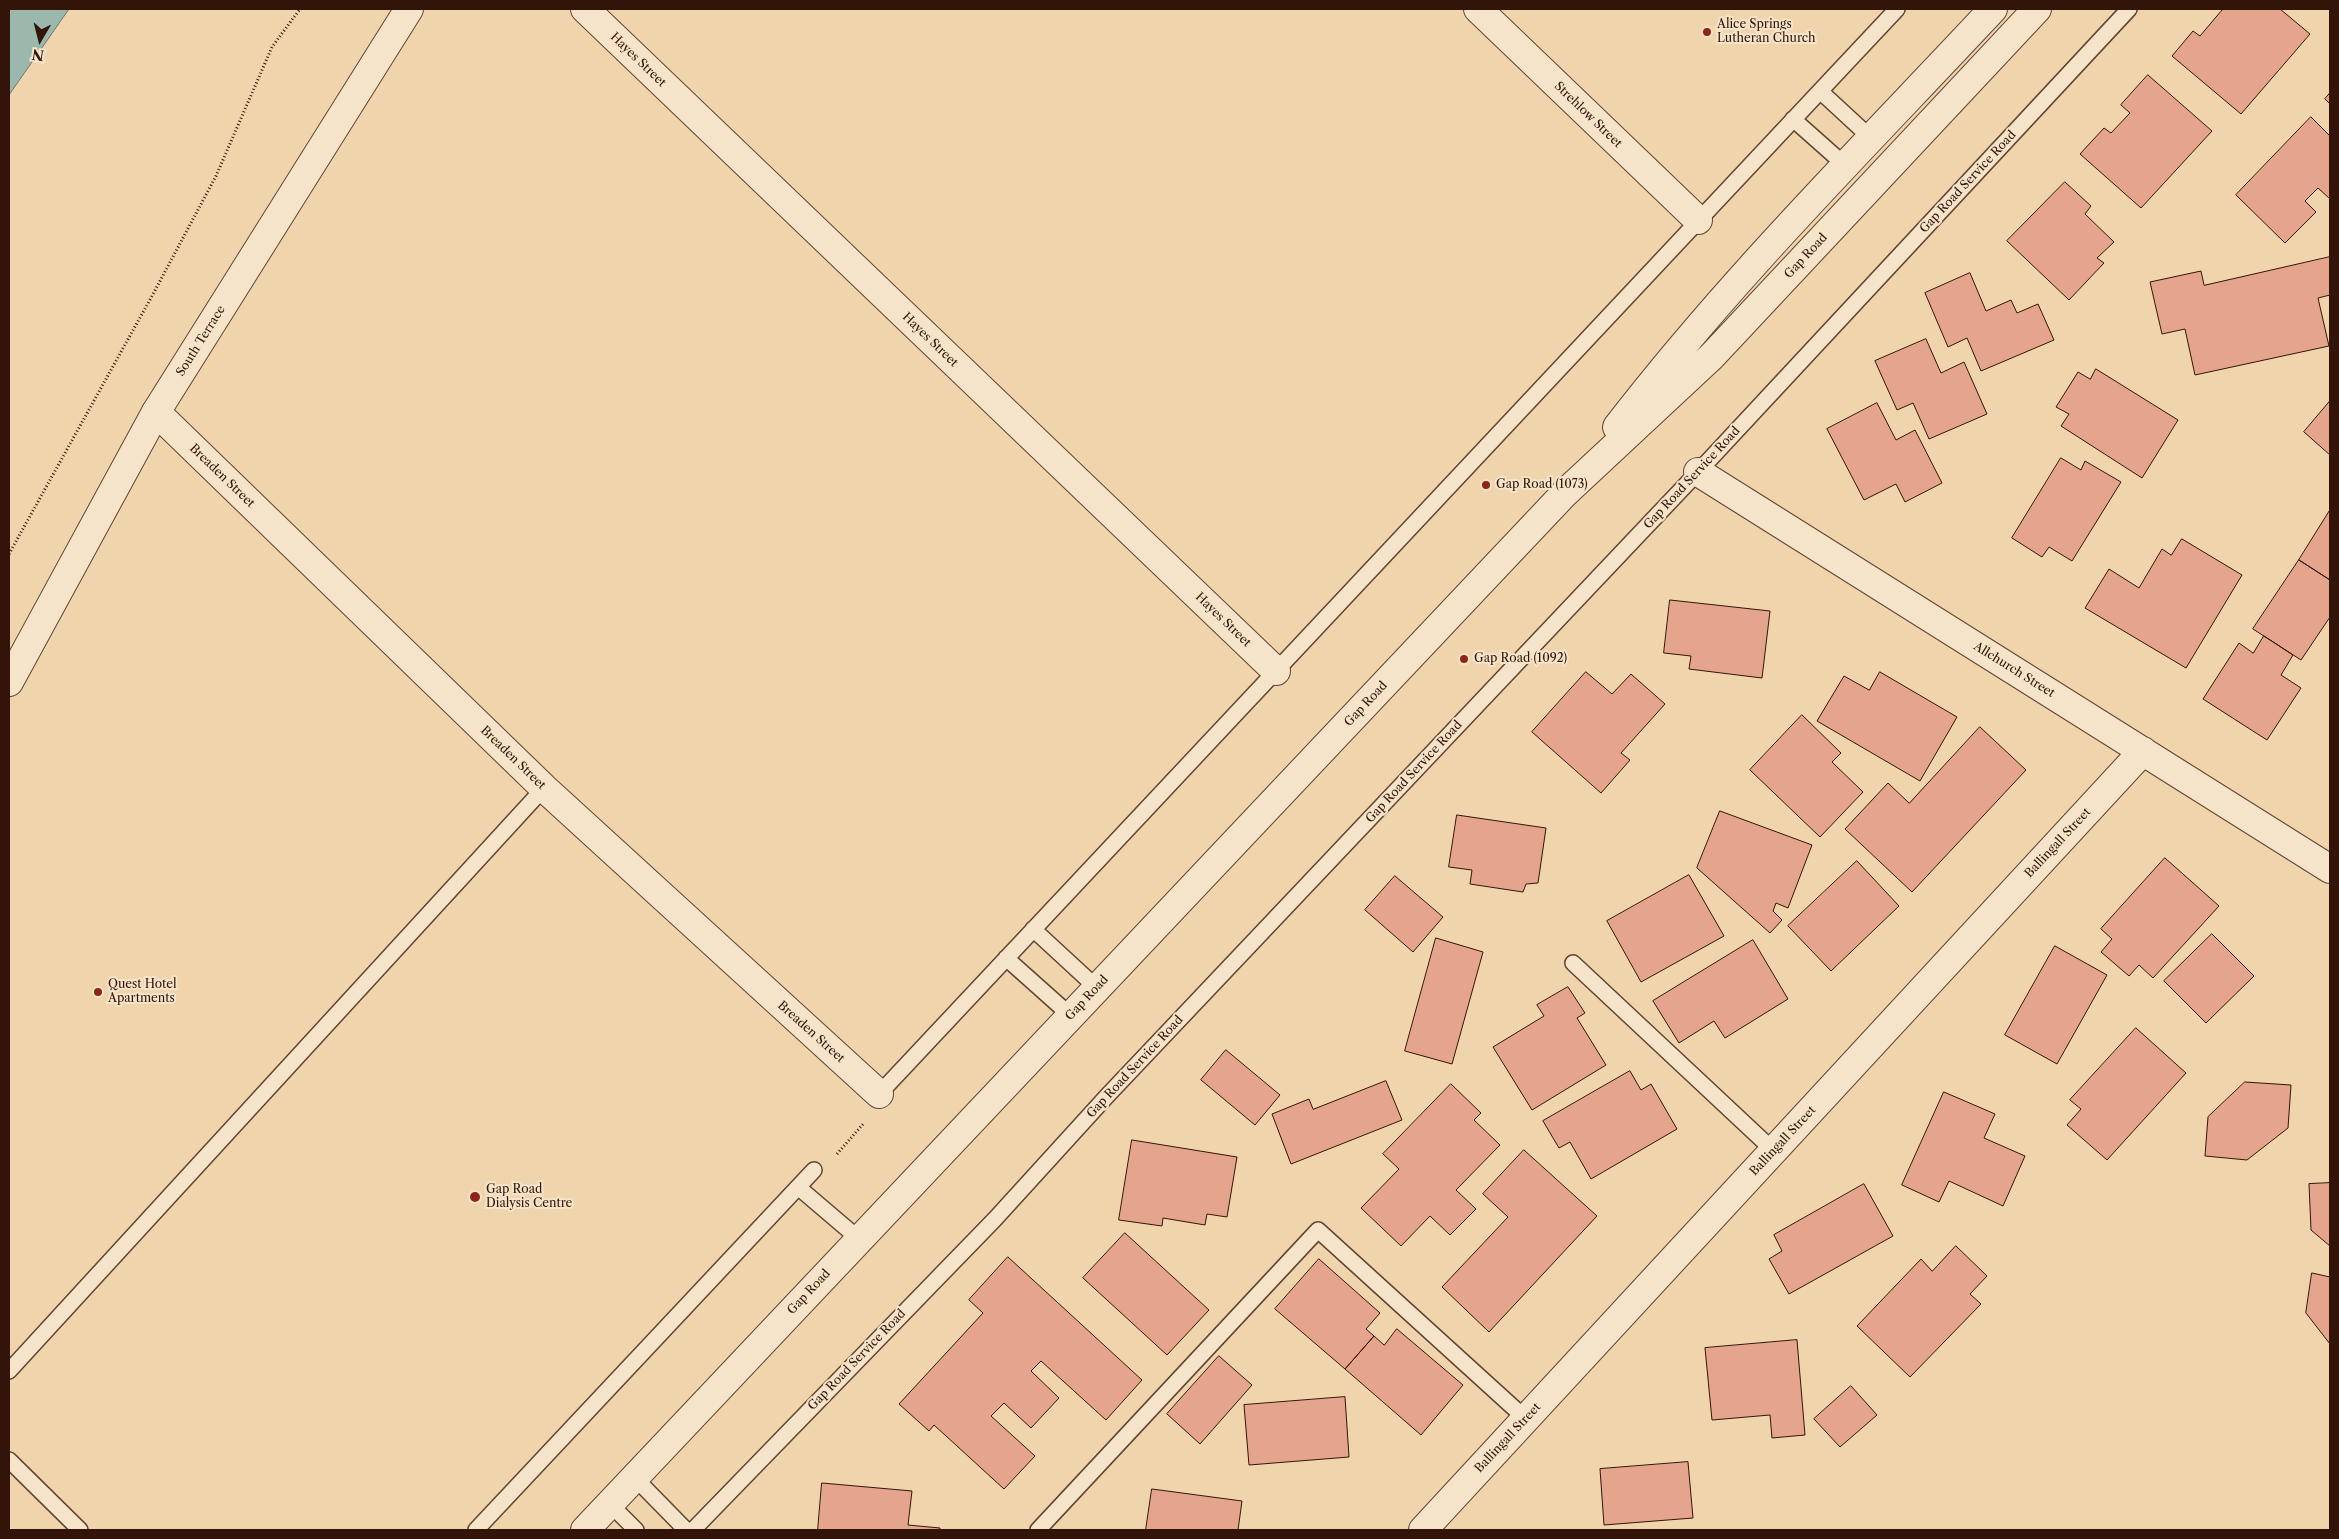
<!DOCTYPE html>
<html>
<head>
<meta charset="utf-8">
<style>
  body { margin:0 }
  #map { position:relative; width:2339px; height:1539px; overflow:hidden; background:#f0d5ac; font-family:"Libre Caslon Text",serif }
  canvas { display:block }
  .frame { position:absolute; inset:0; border:10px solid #331409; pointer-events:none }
  .north { position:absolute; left:15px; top:15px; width:50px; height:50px; -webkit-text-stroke:4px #f5e4c9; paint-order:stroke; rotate:188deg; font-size:14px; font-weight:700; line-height:20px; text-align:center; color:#331409 }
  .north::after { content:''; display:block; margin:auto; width:18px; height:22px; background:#331409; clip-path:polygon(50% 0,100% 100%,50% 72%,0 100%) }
</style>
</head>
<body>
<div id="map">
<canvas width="2339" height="1539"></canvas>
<div class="frame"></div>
<div class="north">N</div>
</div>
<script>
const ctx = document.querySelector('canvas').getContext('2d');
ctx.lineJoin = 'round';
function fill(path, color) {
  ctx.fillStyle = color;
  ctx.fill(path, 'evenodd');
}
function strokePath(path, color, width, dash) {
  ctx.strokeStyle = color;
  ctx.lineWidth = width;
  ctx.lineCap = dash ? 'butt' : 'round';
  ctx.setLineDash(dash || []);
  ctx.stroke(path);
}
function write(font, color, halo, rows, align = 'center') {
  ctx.font = font + ' "Libre Caslon Text",serif';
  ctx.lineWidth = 4;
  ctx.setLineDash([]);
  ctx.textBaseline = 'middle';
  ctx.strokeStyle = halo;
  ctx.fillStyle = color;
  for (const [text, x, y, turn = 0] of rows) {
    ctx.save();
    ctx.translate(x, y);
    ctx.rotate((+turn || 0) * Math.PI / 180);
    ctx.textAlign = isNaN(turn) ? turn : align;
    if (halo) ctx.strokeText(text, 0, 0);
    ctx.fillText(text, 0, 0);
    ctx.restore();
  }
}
const water = new Path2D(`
  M9,9H69L9,95Z`);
const building = new Path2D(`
  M2221,9H2280L2310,34L2241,114L2172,56L2193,31L2200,36L2222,10Z
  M2148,75L2212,131L2141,208L2080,154L2104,128L2111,133L2130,113L2121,105Z
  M2330,93V104L2325,99Z
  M2311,117L2330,136V199L2318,188L2305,201L2316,212L2285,243L2236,195Z
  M2065,182L2091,206L2085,214L2114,242L2097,258L2104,263L2069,300L2007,241Z
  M2330,257V295L2318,298L2329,346L2195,375L2185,329L2162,334L2150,282L2201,271L2204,285Z
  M1970,273L1986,311L2011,300L2017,313L2038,304L2054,340L1981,371L1967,338L1948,347L1925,293Z
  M1926,339L1941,373L1964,362L1987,414L1929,439L1913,403L1897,410L1875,361Z
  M2096,369L2178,420L2142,478L2061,426L2069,414L2056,407L2078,372L2090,379Z
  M2330,401V455L2304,432Z
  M1877,403L1896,440L1915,430L1942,483L1905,502L1896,484L1864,500L1827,429Z
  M2061,458L2081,470L2085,461L2121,482L2072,561L2049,547L2042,557L2012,538Z
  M2330,510V580L2299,560Z
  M2182,539L2242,575L2186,668L2085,608L2109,569L2139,588L2162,549L2171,555Z
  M2299,560L2330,580V617L2301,660L2253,629Z
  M1670,600L1770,611L1762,678L1689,669L1691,656L1664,653Z
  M2264,636L2293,655L2281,675L2301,688L2267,740L2203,699L2239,643L2253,653Z
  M1586,672L1612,694L1631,674L1665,704L1621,753L1630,760L1601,793L1532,732Z
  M1880,672L1957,717L1920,781L1817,721L1844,676L1869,690Z
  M1802,715L1841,753L1832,762L1863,792L1820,837L1750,770Z
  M1980,727L2026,770L1912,892L1845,829L1888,783L1909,803Z
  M1720,811L1812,845L1788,908L1776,903L1773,911L1782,920L1770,933L1697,868Z
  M1457,815L1546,828L1538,883L1526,884L1523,892L1470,884L1472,870L1449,867Z
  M2165,858L2219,906L2153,978L2139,965L2129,976L2101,952L2112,939L2101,929Z
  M1857,861L1899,906L1831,971L1788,926Z
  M1689,875L1724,936L1641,982L1607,921Z
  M1395,876L1443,917L1413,952L1365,910Z
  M2212,934L2254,976L2206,1023L2164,981Z
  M1436,938L1483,952L1452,1064L1405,1051Z
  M1753,940L1788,999L1725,1038L1714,1021L1679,1043L1653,1001Z
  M2055,946L2107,975L2057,1064L2005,1035Z
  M1568,987L1585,1013L1577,1018L1606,1065L1532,1110L1493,1047L1544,1016L1537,1005Z
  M2136,1028L2186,1073L2107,1160L2067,1125L2081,1109L2070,1100Z
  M1226,1050L1280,1095L1255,1125L1201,1080Z
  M1630,1071L1641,1090L1651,1084L1677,1129L1591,1179L1570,1142L1559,1148L1543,1121Z
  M1386,1081L1402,1120L1291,1164L1272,1114L1309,1099L1313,1109Z
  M2245,1082L2291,1085L2288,1128L2247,1160L2205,1156L2208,1117Z
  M1451,1084L1481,1113L1474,1120L1500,1145L1456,1190L1476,1209L1450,1235L1430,1216L1401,1246L1361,1208L1399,1169L1383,1154Z
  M1944,1092L1995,1114L1984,1138L2025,1156L2003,1206L1949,1181L1939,1202L1902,1185Z
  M1132,1140L1237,1157L1227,1217L1207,1214L1205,1225L1163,1218L1162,1226L1119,1220Z
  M1524,1150L1597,1216L1489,1332L1442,1287L1508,1217L1483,1194Z
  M2330,1183V1246L2311,1230L2309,1184Z
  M1864,1184L1893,1236L1789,1294L1769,1259L1782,1251L1774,1235Z
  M1125,1233L1209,1310L1167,1355L1083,1278Z
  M1956,1246L1987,1276L1970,1294L1981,1304L1910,1377L1857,1326L1921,1259L1932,1271Z
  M1008,1257L1142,1380L1106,1420L1041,1361L1031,1371L1059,1398L1031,1428L1004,1403L991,1416L1035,1456L1004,1489L934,1425L929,1431L899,1404L983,1313L969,1300Z
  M1319,1259L1380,1313L1366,1329L1374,1336L1345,1369L1275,1309Z
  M2312,1273L2330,1277V1344L2306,1313Z
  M1397,1329L1463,1385L1421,1435L1345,1369L1374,1336L1384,1345Z
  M1797,1340L1805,1435L1772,1438L1770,1415L1712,1420L1705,1348Z
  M1219,1356L1252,1385L1200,1444L1167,1414Z
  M1851,1386L1877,1415L1840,1447L1814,1419Z
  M1345,1397L1349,1457L1249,1465L1244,1405Z
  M1688,1462L1693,1518L1604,1525L1600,1469Z
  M822,1483L912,1491L908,1525L940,1528V1530H818Z
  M1152,1489L1242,1501L1238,1530H1146Z`);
const path = new Path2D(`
  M9,554L152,296L216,176L272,47L300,9
  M837,1154L864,1123`);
const service = new Path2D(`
  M1820,91L1872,139
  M1793,119L1846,166
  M1033,929L1097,988
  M1006,958L1071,1016
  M1573,963L1774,1151
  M879,1094L1897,9
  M798,1187L859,1239
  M9,1371L544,788
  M9,1460L80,1530
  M634,1477L686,1530
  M609,1503L636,1530
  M476,1530L814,1170
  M693,1530L995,1219L1107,1096L1698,472L2129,9
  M1038,1530L1318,1230L1526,1419`);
const minor = new Path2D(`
  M585,9L1276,671
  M1478,9L1698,220
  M156,412L544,788L879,1094
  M1617,427C1732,278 1865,146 1993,9
  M1698,472L2330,869
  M585,1530L1565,493L1712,356L2037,9
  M1423,1530L2143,751`);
const tertiary = new Path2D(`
  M9,682L156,412L409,9`);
const markers = [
  [1707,32,5,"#8f2418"],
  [1486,485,5,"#8f2418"],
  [1464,659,5,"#8f2418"],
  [98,992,5,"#8f2418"],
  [475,1197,6,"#8f2418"]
];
const poiNames = [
  ["Alice Springs",1717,25],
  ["Lutheran Church",1717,39],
  ["Gap Road (1073)",1496,485],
  ["Gap Road (1092)",1474,659],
  ["Quest Hotel",108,985],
  ["Apartments",108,999],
  ["Gap Road",486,1190],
  ["Dialysis Centre",486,1204]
];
const streetNames = [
  ["Hayes Street",638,60,44],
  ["Strehlow Street",1588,115,44],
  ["Gap Road Service Road",1968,182,-47],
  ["Gap Road",1806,256,-47],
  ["Hayes Street",930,340,44],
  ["South Terrace",201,341,-58],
  ["Breaden Street",222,476,44],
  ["Gap Road Service Road",1692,478,-47],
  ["Hayes Street",1223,620,44],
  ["Allchurch Street",2014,670,32],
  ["Gap Road",1366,704,-47],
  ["Breaden Street",513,758,44],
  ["Gap Road Service Road",1414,772,-47],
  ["Ballingall Street",2058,843,-47],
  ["Gap Road",1087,998,-47],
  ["Breaden Street",811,1032,42],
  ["Gap Road Service Road",1135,1067,-47],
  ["Ballingall Street",1783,1141,-47],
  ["Gap Road",809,1292,-47],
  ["Gap Road Service Road",857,1360,-46],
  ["Ballingall Street",1508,1438,-47]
];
fill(water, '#9ab8ab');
strokePath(water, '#71766a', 1);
fill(building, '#e4a58c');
strokePath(building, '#331409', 1);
strokePath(service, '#624432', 18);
strokePath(minor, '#624432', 30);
strokePath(tertiary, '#624432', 30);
strokePath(path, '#331409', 3, [1, 2.5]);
strokePath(service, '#f5e4c9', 15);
strokePath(minor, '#f5e4c9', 28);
strokePath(tertiary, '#f5e4c9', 28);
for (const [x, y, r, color] of markers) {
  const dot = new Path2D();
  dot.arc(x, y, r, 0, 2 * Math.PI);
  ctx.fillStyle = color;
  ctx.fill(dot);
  strokePath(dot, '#f5e4c9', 2);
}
write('12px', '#331409', '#f5e4c9', poiNames, 'left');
write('12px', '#331409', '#f5e4c9', streetNames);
</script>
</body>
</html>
